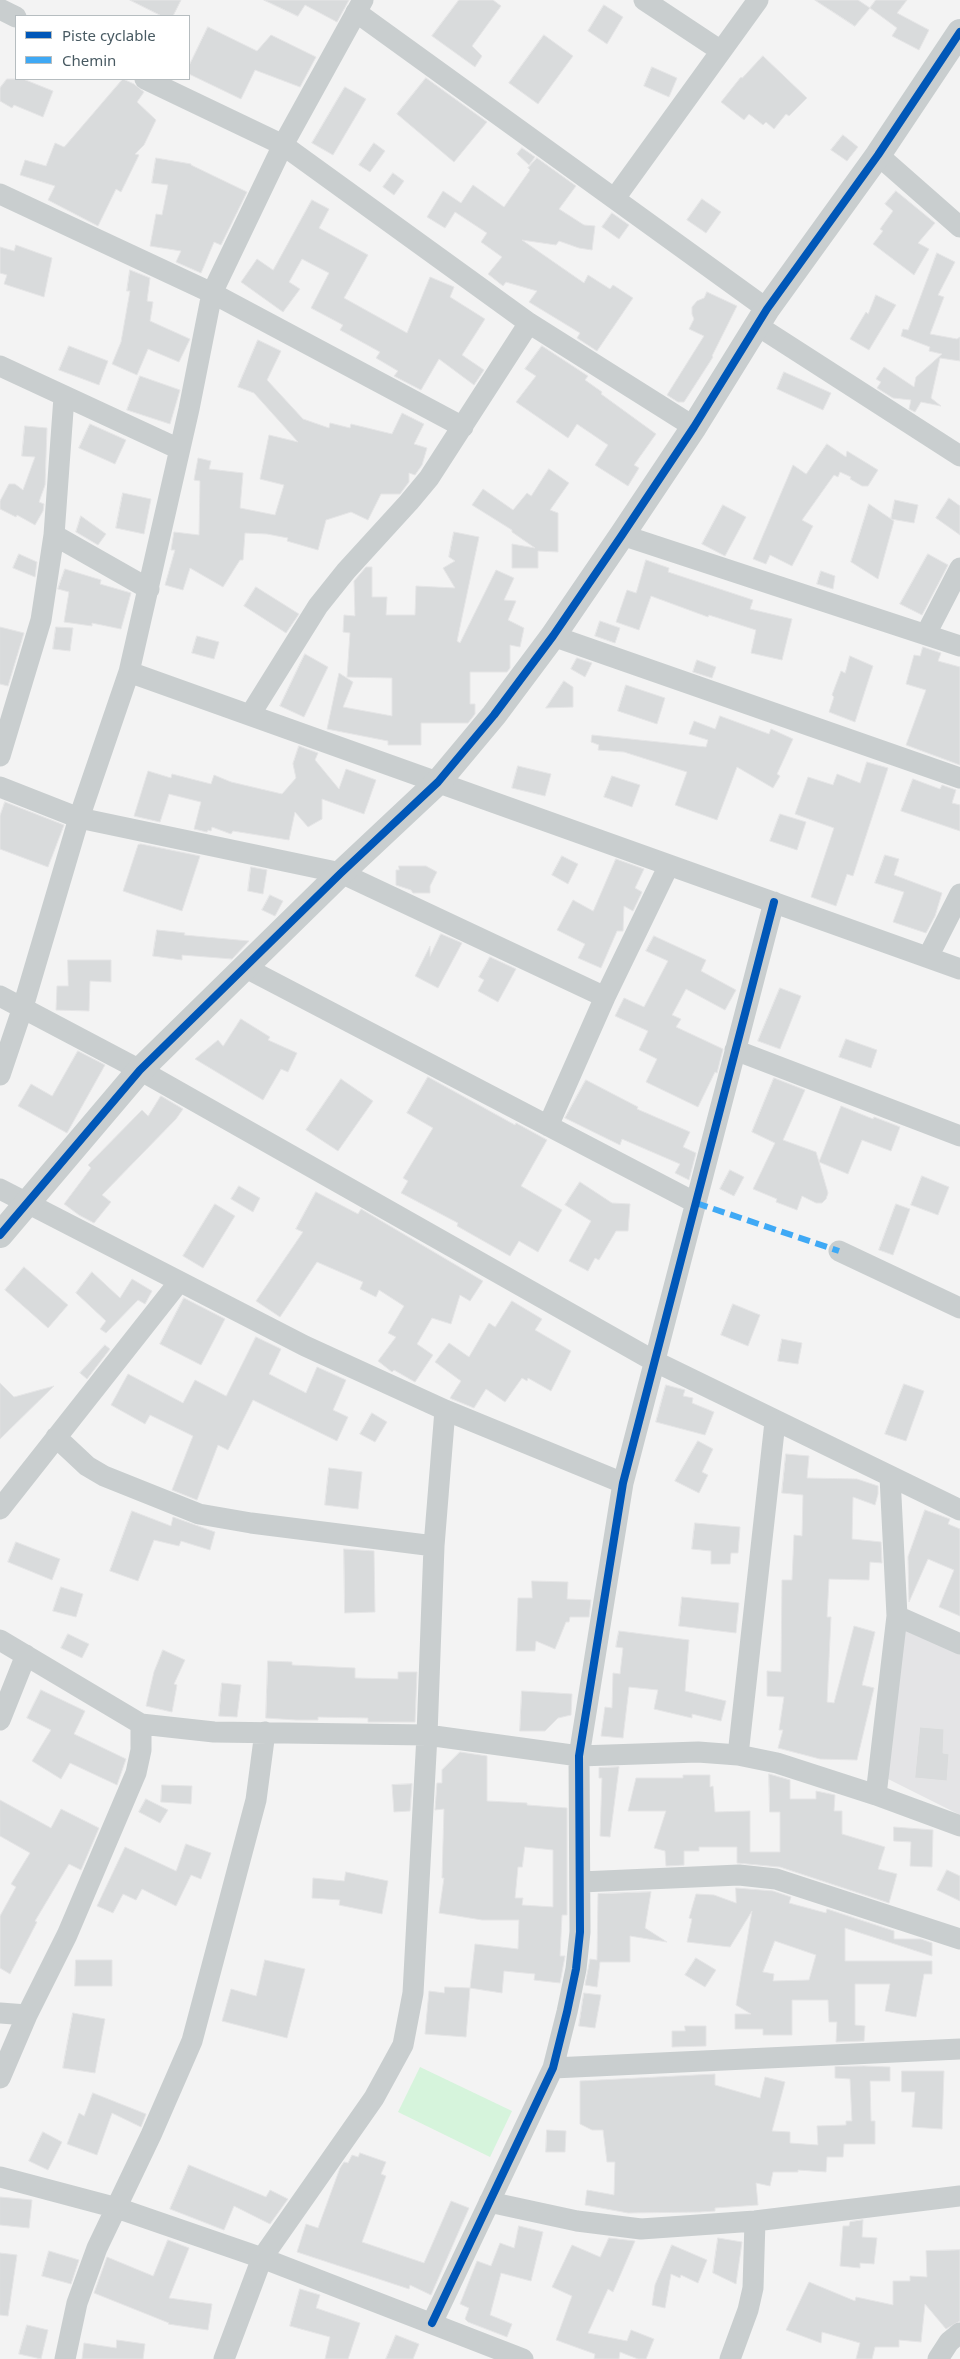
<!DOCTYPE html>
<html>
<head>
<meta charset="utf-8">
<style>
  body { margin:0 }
  #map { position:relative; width:960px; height:2359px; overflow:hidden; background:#f3f3f3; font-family:"Noto Sans",sans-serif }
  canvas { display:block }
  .legend { position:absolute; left:15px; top:15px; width:175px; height:65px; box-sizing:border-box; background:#fff; border:1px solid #b6bdc0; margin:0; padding:6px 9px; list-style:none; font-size:15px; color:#485a62 }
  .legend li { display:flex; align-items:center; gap:10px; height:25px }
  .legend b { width:25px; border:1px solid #b6bdc0 }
</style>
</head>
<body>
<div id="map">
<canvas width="960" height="2359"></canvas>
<ul class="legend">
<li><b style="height:6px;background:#0057b8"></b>Piste cyclable</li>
<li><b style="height:6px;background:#3fa9f5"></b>Chemin</li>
</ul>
</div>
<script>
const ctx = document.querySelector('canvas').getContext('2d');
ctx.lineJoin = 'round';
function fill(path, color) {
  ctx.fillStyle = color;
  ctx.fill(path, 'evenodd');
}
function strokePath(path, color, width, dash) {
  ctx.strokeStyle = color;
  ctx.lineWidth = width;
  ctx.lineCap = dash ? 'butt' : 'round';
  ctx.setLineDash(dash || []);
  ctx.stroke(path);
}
const education = new Path2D(`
  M903,1629L960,1652V1815L888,1779Z`);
const green = new Path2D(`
  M420,2067L512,2111L490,2157L398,2112Z`);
const building = new Path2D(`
  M130,0H181L173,16H162Z
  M264,0H349L337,22L305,5L298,16Z
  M459,0H493L501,6L472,46L482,56L475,67L432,36Z
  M815,0H858L870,8L855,26Z
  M876,0H907L897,13L929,30L919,50L892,36L897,28L870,8Z
  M604,5L623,17L607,44L588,31Z
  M208,27L257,51L271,35L316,57L300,87L255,70L241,99L189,74V66Z
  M544,35L573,56L538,104L509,83Z
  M763,56L807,98L789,116L786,114L774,129L766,122L763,125L749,114L744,120L721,102L741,77L742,78Z
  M652,67L677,78L669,97L644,86Z
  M426,78L487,122L454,162L397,114Z
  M7,79H23L53,91L43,117L14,105L12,108L0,101V88Z
  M123,79L134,84L144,92L137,102L156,120L144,145L135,154L139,155L121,192L116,189L98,226L48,200L55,186L20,175L25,160L46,166L55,143L64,147Z
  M345,87L366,99L333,155L312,143Z
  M843,135L858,147L847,161L831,150Z
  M374,143L385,151L370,172L359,165Z
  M522,148L535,157L529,165L517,154Z
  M156,158L191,164V165L247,192L221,245L214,242L201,273L176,262L181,251L150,246L156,214L162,215L168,185L152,183Z
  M537,158L576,186L559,209L584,225L595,226L592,250L579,248L559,241L556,245L522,240L584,283L588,275L610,289L613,285L633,298L597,351L577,338L580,333L529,302L537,291L506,282L503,286L488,274L502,257L481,242L487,233L455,212L445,228L427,217L443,191L461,203L473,185L504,207L530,170L528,168Z
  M393,173L404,181L394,195L383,187Z
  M896,191L935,223L918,243L929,249L914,275L873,244L883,231L880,229L893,211L885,204Z
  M702,199L721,212L706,233L687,220Z
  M312,200L329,209L319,228L368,255L344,298L407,333L430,277L454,287L450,297L485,319L462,355L484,370L474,385L439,359L421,390L394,376L398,371L376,358L380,352L340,330L343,325L311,308L329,273L302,259L289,282L300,289L283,312L241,282L257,259L273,270Z
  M612,213L629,225L619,239L602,227Z
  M16,245L52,258L44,297L4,284L7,275L0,273V247L14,251Z
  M937,253L955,262L938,295L944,297L930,334L957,339L960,337V361L940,358L931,398L941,406L921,402L915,412L909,409L911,400L893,398L877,388L881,382L876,379L884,367L914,387L916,377L942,354L929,351L930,347L901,336L903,329L908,330Z
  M130,270L150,278L147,301L153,302L150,321L190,339L179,362L148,349L137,375L112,364L121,342L130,291H127Z
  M707,292L737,306L712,356L713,357L684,402H678L667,395L704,336L689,329L694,319L692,314V307L697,301L704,298Z
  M876,295L896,305L869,350L850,339L866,312L868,314Z
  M258,340L281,351L267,380L303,419L329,428L330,423L350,428L351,424L392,434L402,413L424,424L414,444L427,448L422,465L415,475L409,473V482L400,494H381L368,520L351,512L326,520L318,550L287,541L288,538L267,534L245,533L243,560H240L223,587L190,568L183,590L165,585L175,550H171L174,532L199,535L200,481L194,480L198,458L211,461L209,469L243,473L240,508L275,515L284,485L260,479L269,435L298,442L254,393L238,387Z
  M69,346L108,361L99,385L59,370Z
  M542,346L588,376L585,380L602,392L601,394L656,434L634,465L639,468L628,486L595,465L608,445L577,424L568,438L516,402L536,376L525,369Z
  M784,372L831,393L823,410L777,389Z
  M140,376L180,390L170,424L127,410Z
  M90,424L126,440L115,464L79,448Z
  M25,426L47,428L45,485L39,502L44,504L43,511L35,525L17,515L16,517L0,509V501L9,484H15L23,490L35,457L22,456Z
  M827,444L846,457L847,451L878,470L868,486H862L850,479L851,477L840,472L838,477L834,475L802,520L813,526L792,566L770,555L766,564L753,559L793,465L806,474Z
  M549,469L569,483L550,510L558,513V552L538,551V568H512V544L535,548L512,532V530L472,505L483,489L513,510L527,493L531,496Z
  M123,493L151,499L144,534L116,528Z
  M949,498L960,506V535L936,518Z
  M895,500L918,505L914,523L891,519Z
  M869,504L894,521L878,579L851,562Z
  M723,505L746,517L725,556L702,544Z
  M81,516L106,534L98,545L76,532Z
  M454,532L479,537L457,641L460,643L496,570L514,578L504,600L516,601L508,620L524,628L520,647L510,645V668L507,672H470V704H475V714L468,723H421V745H388V741L327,729L339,673L353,682L343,707L392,716V678L347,677L350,633L343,632L344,615L355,616L354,581L366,567H372V597H387L386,615H415L416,586L455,588L443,568L455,561L449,557Z
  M19,554L37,562L35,577L13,568Z
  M928,554L948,565L922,615L900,604Z
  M646,560L669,568L668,572L753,600L750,609L792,619L782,660L751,653L756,630L709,615L708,617L651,596L639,630L616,622L627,590L636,593Z
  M65,569L101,580L100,584L131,593L121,629L92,623V626L64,622L69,592L58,589Z
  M821,571L835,576L833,589L817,584Z
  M256,587L299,614L286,633L244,606Z
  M600,621L620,628L615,643L595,636Z
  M0,627L24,633L8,686L0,684Z
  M56,627L73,628L70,651L53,649Z
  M197,636L219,642L214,659L192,653Z
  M923,647L941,653L938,661L960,667V765L906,745L926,690L906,684L914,655L920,656Z
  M305,654L328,667L304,717L280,706Z
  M850,656L873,666L855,722L829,712L834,697L832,695L841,671L845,673Z
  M577,658L592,663L585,677L571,669Z
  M697,660L716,667L712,678L693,672Z
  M564,681L573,687V707L546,708Z
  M626,685L665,698L657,724L618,711Z
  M720,716L769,734L771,729L793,739L777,774L780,776L773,788L737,767L717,820L675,805L687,772L624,752L598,750L599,745L591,742L592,735L706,747L708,740L689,734L694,721L715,729Z
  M299,746L318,753L315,760L339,789L346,769L376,780L364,814L322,799V819L308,827L295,812L289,840L233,831L231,834L212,827L211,831L208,830L207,832L194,829L201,802L169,794L160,822L134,816L148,771L171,778L172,774L211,784L214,775L231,782L282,794L296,778L293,764Z
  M867,762L888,768L853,876L847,874L836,906L811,897L834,828L795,814L808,777L833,785L837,774L860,783Z
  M518,766L551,774L545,796L512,788Z
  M612,776L640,785L632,807L604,797Z
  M913,779L940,789L942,785L956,790L952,803L960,805V831L901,811Z
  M5,802L64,825L48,867L0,849V816Z
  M780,814L806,822L797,850L770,841Z
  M141,844L200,856L182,911L123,891L138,845Z
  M885,855L899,859L894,875L942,893L935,916L926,933L893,922L904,892L875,883Z
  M562,856L578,864L568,884L552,875Z
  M616,859L644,869L635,888L642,892L633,911L624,906L623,931H617L601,968L578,958L585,944L557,930L573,900L593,911Z
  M399,866H426L437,872L430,886V893H413L411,890L396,885V870H399Z
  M251,867L267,870L263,894L248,891Z
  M270,895L283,901L275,916L262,910Z
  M157,930L185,933L184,935L249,941L232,959L182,955V960L153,956Z
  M441,934L462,943L438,988L415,976L430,946V956Z
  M654,936L706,960L701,971L736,990L725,1010L686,989L672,1015L681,1019L676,1027L723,1049L717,1073L715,1072L698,1107L646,1082L657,1059L639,1050L648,1031L615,1016L624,998L644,1007L668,961L646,951Z
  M490,957L516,969L498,1002L478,991L484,980L479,977Z
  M68,960H111V982L90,981L89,1011L56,1010L57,986H68Z
  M780,988L801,996L780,1049L758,1041Z
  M241,1019L270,1037L268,1040L297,1053L288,1072L281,1069L263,1100L195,1059L218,1040L223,1046Z
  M846,1039L877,1050L871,1068L839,1057Z
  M78,1051L105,1065L67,1133L18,1106L31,1084L52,1096Z
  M428,1077L515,1125L516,1123L547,1140L521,1186L562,1210L538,1252L519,1241L510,1256L457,1226L458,1223L401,1193L408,1181L403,1178L433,1128L407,1113Z
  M774,1078L805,1090L783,1140L816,1152L819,1162L841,1106L873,1119L874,1117L900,1127L891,1151L862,1140L848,1174L819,1162L828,1193L826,1199L822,1203H816L802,1196L797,1210L776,1202L777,1199L753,1189L775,1143L752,1132Z
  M341,1079L373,1101L338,1151L306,1130Z
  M586,1080L638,1107L637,1109L690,1132L683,1147L696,1153L689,1180L675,1173L680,1164L622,1139L620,1145L565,1118Z
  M161,1096L183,1109L176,1119L102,1195L111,1202L94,1223L79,1215L64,1204L91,1168L88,1165L142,1110L148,1116Z
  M730,1170L744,1177L734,1196L720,1189Z
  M922,1176L949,1187L938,1215L911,1205Z
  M580,1182L612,1203L630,1204L628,1231H616L599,1260L595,1258L588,1271L569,1261L591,1221L565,1205Z
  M239,1186L260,1198L253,1212L231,1199Z
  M316,1192L358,1214L361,1209L483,1281L470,1301L460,1295L451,1324L432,1318L417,1344L433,1355L415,1382L394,1370L392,1372L378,1361L396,1337L388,1333L404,1306L379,1290L376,1297L360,1289L363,1282L317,1262L280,1317L256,1301L303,1232L296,1229Z
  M215,1204L235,1216L203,1268L183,1256Z
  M896,1204L910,1209L893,1255L879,1250Z
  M24,1267L68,1305L48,1328L5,1290Z
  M92,1272L120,1298L132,1279L152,1291L145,1304L138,1300L106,1333L100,1329L106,1321L76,1293Z
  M184,1298L225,1319L201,1365L160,1344Z
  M512,1301L542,1319L535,1330L571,1351L551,1391L528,1378L527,1381L522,1378L505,1402L486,1389L474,1408L452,1399L450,1398L461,1381L435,1362L449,1343L469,1357L489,1323L495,1327Z
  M733,1304L760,1315L748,1346L721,1335Z
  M256,1337L281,1349L269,1374L306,1393L317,1367L346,1380L333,1410L348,1417L337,1441L253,1400L228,1450L218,1445L197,1500L172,1490L193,1436L150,1415L145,1424L111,1405L128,1374L183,1403L195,1380L226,1396Z
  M782,1339L802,1343L798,1364L778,1361Z
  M105,1345L110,1349L87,1379L80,1373Z
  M0,1383L14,1397L54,1386L0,1439Z
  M904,1384L924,1391L906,1441L885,1434Z
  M666,1385L685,1390L683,1396L693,1398L692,1403L714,1412L705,1435L656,1422Z
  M372,1413L387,1422L375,1442L360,1434Z
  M698,1441L713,1449L702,1472L708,1475L699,1493L675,1481Z
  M786,1454L809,1456L807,1478L857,1479L878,1486V1494L875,1505L853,1497L852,1539L881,1542L882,1563L870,1562L869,1580L829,1579L827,1617H831L827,1702L834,1703L854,1626L875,1632L862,1685L874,1688L857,1760L820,1759L778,1748L783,1730H779L784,1697L767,1696V1671L781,1672L782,1580H792L794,1535L802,1536L803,1495L782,1493Z
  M329,1468L362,1472L358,1509L325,1505Z
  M925,1510L950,1519L948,1524L960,1529V1616L939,1607L954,1570L928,1559L909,1602L908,1557Z
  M132,1511L171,1526L173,1517L215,1532L210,1550L181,1541L179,1546L154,1540L138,1581L110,1571Z
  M695,1523L740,1527L738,1553H731L730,1564H711V1551L692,1549Z
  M16,1542L60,1559L52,1580L8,1562Z
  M344,1549L374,1551L375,1612L345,1613Z
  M532,1581L568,1582L567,1599L591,1600L589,1617H570L569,1622H566L555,1649L536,1641L535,1651H516L518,1598H532Z
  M61,1587L83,1594L76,1617L53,1611Z
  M682,1597L739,1603L736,1633L679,1626Z
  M619,1631L689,1640L685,1691L726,1701L721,1721L692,1714V1718L654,1709L658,1690L629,1687L623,1738L601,1736L605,1707L612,1708L613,1673L620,1674L623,1648L616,1647Z
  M68,1634L89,1644L82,1658L61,1648Z
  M163,1650L185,1660L174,1684L177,1685L172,1712L146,1706L154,1672Z
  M268,1661L292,1662V1665L355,1668V1678L398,1679V1672H417L415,1722H368V1718L318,1717V1720H296L266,1718Z
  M222,1683L241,1685L237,1717L219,1716Z
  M41,1690L85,1711L74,1734L126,1759L117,1785L70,1763L61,1779L32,1761L51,1730L27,1718Z
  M522,1691L572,1694L571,1715L558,1718L545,1731H520Z
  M920,1727L944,1729L943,1753L949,1754L947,1781L915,1778Z
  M460,1752L487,1756V1801L527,1803V1805L567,1808V1915H562L560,1956H565L560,1983L534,1980L535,1974L504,1971L502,1993L470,1988L475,1944L518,1949L519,1920H482L439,1913L444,1878H442L444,1809L435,1810L437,1783H442V1770ZM525,1847L553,1850V1907L522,1905L523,1898H515L518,1867H522Z
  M619,1767L610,1837L600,1836L602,1778H599V1768Z
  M769,1774L790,1780V1799H816V1791L835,1795L834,1811H842V1834L885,1847L878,1869L897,1874L889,1903L780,1867L737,1863V1847H699V1851H684V1865L666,1866L665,1851L654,1848L666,1811H628L636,1778H683V1775H710V1787L713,1786L715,1812L750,1811V1852H780V1812H770Z
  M412,1784L410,1811L394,1812L392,1785Z
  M162,1785L192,1786L191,1804L161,1802Z
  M146,1799L168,1810L160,1823L139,1812Z
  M0,1800L51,1828L61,1809L99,1828L81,1870L69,1864L35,1921L37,1922L10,1974L0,1968V1916L16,1887L11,1884L30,1853L0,1836Z
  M894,1827L933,1830L932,1867L910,1866L911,1842L894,1841Z
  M186,1844L211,1853L201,1879L191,1875L176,1906L142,1889L136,1900L123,1894L113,1913L97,1906L125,1847L176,1871Z
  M947,1870L960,1876V1901L937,1890Z
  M346,1872L388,1881L382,1914L339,1905L340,1900L312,1898L313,1878L344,1881Z
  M736,1888L773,1891L791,1897L789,1903L826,1913L827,1909L894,1931V1939H921L932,1943V1956L845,1928V1961H932V1974H924L916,2017L885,2011L890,1984H855V2025L865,2026L864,2041L836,2042L837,2022H829L828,2000H792V2035H763V2029H735V2014H751L736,2005L752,1911L730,1947L687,1942L692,1919L689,1918L696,1894L714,1895L736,1903ZM775,1941L816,1955L809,1980L773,1981L774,1974L763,1972Z
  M651,1892L645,1928L667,1942L630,1936V1962H600L597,1987L585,1985L590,1959L597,1960L598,1894Z
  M696,1958L716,1970L705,1987L685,1975Z
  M76,1960H112V1986H75Z
  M265,1960L305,1969L287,2038L222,2021L231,1989L256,1996Z
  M445,1987L470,1988L466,2037L425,2034L429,1991L444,1993Z
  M584,1993L601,1995L595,2028L579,2026Z
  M73,2013L105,2019L95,2073L63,2068Z
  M685,2026H706V2046L672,2047V2031H685Z
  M864,2066L890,2067V2081H870L871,2121H875V2144H844L843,2157H827L826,2172L798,2170V2172H773L770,2186L756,2183L758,2205L715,2208V2211L700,2212L628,2213L585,2205L587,2190L614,2195L615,2162H607L603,2130H592L580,2124V2081L715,2074V2085L760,2098L765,2077L785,2082L772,2131L790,2132V2143L818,2145L817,2126L846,2125V2121H852L850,2079L835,2078V2067Z
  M902,2071H944L942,2129L912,2127L915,2092H902Z
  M93,2093L146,2114L141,2127L112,2113L97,2155L67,2144L79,2113L84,2116Z
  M547,2130L566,2131L565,2152H546Z
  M43,2132L62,2142L48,2170L29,2161Z
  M360,2153L386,2162L381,2174L386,2176L362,2242L424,2263L451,2201L469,2208L431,2295L410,2285L409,2289L297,2252L306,2224L318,2228L340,2168L344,2162L348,2163L352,2155L358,2157Z
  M189,2165L266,2197L270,2190L288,2199L270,2224L234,2206L224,2230L170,2209Z
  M0,2197L32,2200L29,2228L0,2225Z
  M863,2220L862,2237L877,2238L874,2264L860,2263V2268L840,2266L843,2226H849L850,2222Z
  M519,2226L543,2232L531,2281L501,2273L490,2315L512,2324L507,2337L468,2322L465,2319L469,2308L460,2304L477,2261L491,2266L500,2243L514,2248Z
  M609,2238L635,2241L613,2292L608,2289L588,2333L627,2341L631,2330L654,2339L646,2359H638L620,2352L619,2359H594L595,2354L556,2340L572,2296L552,2287L572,2245L600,2257Z
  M718,2238L742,2242L736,2284L713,2273Z
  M168,2240L189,2248L169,2298L212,2304L208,2330L168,2324L169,2323L94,2293L107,2257L153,2276Z
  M672,2245L707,2260L698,2283L681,2275L680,2278L671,2274L665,2308L652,2305L655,2285Z
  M960,2250V2321L946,2329L925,2304L921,2342L899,2340V2347H875L872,2359H856L860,2343L822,2332L821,2343L786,2330L809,2282L855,2301L856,2297L893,2305V2281H910V2276L927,2277L926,2251Z
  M49,2251L79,2260L71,2284L42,2276Z
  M0,2253L17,2255L8,2316L0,2315Z
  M300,2289L320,2295L316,2308L360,2323L348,2359H325L330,2337L290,2326Z
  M27,2325L48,2330L41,2359L19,2354Z
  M396,2335L419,2344L413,2359H386Z
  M117,2340L145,2344L143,2359H82L84,2343L116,2348Z`);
const minor = new Path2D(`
  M644,0L721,51
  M0,9L16,17
  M356,12L767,309
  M145,79L283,145L529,323L694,427
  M878,155L960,227
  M0,194L212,293L463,427
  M615,198L758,0
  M758,326L960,456
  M0,366L179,449
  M54,535L149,589
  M622,535L960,646
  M926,634L960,568
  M553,636L960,778
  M129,672L960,969
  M250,715L318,606L346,571L409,502L429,478L529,323
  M0,756L41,620L54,535L64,397
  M0,787L79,818L341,873L605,997
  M928,957L960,894
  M246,968L696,1203
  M0,996L140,1070L654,1361L960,1510
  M735,1050L960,1136
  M0,1075L23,1007L79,818L129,672L189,409L212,293L283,145L363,0
  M548,1126L605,997L669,865
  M0,1189L305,1346L445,1410L623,1483
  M839,1251L960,1308
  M56,1437L87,1466L104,1476L199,1514L251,1523L434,1546
  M0,1509L179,1282
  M897,1616L960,1644
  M0,1640L141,1724L214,1732L427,1735L579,1756L698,1752L738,1755L777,1763L876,1795L960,1826
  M0,1720L26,1655
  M738,1755L775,1422
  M876,1795L897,1616L890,1477
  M581,1882L739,1875L776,1879L960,1939
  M0,2013L27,2015
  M553,2068L960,2049
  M0,2078L27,2015L67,1935L136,1773L141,1750V1724
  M0,2177L117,2208L262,2258L523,2359
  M489,2202L577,2221L641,2229L755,2221L960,2196
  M432,2323L553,2068L567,2012L576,1969L580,1932L579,1756L623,1483L774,902
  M65,2359L77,2303L97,2248L151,2135L192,2041L256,1800L265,1732
  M224,2359L262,2258L374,2098L403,2045L413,1993L427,1735L434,1546L445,1410
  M730,2359L748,2310L753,2288L755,2221
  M938,2359L949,2342L960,2333`);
const tertiary = new Path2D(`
  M0,1235L140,1070L341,873L438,782L494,715L553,636L622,535L694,427L767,309L878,155L960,32`);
const quiet = new Path2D(`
  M696,1203L839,1251`);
const cycleway = new Path2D(`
  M0,1235L140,1070L341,873L438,782L494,715L553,636L622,535L694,427L767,309L878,155L960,32
  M432,2323L553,2068L567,2012L576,1969L580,1932L579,1756L623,1483L774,902`);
fill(education, '#e4e4e6');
fill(green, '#d6f4dc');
fill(building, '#d9dbdc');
strokePath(building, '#e5e5e6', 1);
strokePath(minor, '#c9cecf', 21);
strokePath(tertiary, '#c9cecf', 26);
strokePath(quiet, '#3fa9f5', 6, [12, 6]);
strokePath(cycleway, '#0057b8', 8);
</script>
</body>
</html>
